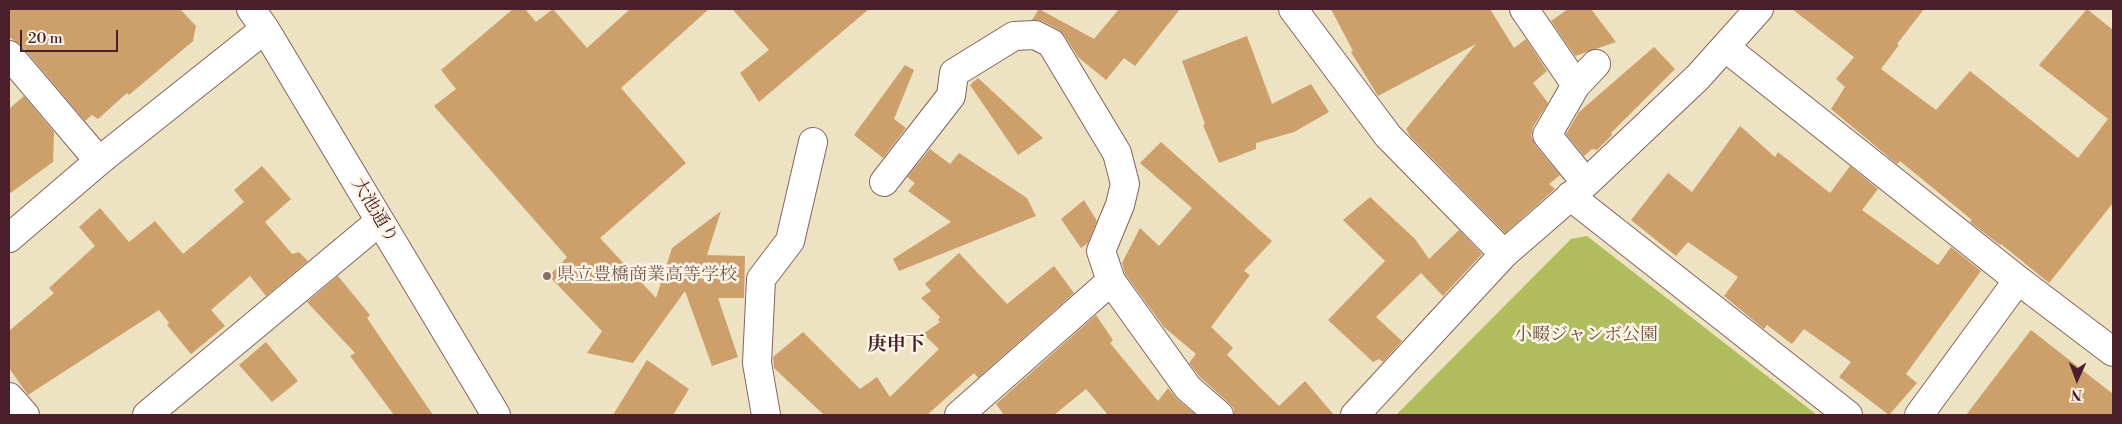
<!DOCTYPE html>
<html>
<head>
<meta charset="utf-8">
<style>
  body { margin:0 }
  #map { position:relative; width:2122px; height:424px; overflow:hidden; background:#ede3c2; font-family:"Libre Bodoni",serif }
  canvas { display:block }
  .frame { position:absolute; inset:0; border:10px solid #4a1f2b; pointer-events:none }
  .north { position:absolute; left:2052px; top:354px; width:50px; height:50px; -webkit-text-stroke:4px #fcf5e5; paint-order:stroke; rotate:182deg; font-size:14px; font-weight:700; line-height:20px; text-align:center; color:#4a1f2b }
  .north::after { content:''; display:block; margin:auto; width:18px; height:22px; background:#4a1f2b; clip-path:polygon(50% 0,100% 100%,50% 72%,0 100%) }
  .scale { position:absolute; left:20px; top:30px; width:98px; height:22px; box-sizing:border-box; border:2px solid #4a1f2b; border-top:0; padding-left:6px; font-size:15px; line-height:18px; white-space:nowrap; color:#4a1f2b; -webkit-text-stroke:4px #fcf5e5; paint-order:stroke }
</style>
</head>
<body>
<div id="map">
<canvas width="2122" height="424"></canvas>
<div class="frame"></div>
<div class="north">N</div>
<div class="scale">20 m</div>
</div>
<script>
const ctx = document.querySelector('canvas').getContext('2d');
ctx.lineJoin = 'round';
function fill(path, color) {
  ctx.fillStyle = color;
  ctx.fill(path, 'evenodd');
}
function strokePath(path, color, width, dash) {
  ctx.strokeStyle = color;
  ctx.lineWidth = width;
  ctx.lineCap = dash ? 'butt' : 'round';
  ctx.setLineDash(dash || []);
  ctx.stroke(path);
}
function write(font, color, halo, rows, align = 'center') {
  ctx.font = font + ' "Libre Bodoni","Noto Serif JP",serif';
  ctx.lineWidth = 5;
  ctx.setLineDash([]);
  ctx.textBaseline = 'middle';
  ctx.strokeStyle = halo;
  ctx.fillStyle = color;
  for (const [text, x, y, turn = 0] of rows) {
    ctx.save();
    ctx.translate(x, y);
    ctx.rotate((+turn || 0) * Math.PI / 180);
    ctx.textAlign = isNaN(turn) ? turn : align;
    if (halo) ctx.strokeText(text, 0, 0);
    ctx.fillText(text, 0, 0);
    ctx.restore();
  }
}
const green = new Path2D(`
  M1587,236L1817,415H1396L1571,239Z`);
const building = new Path2D(`
  M9,9H180L196,26L193,41L129,95L127,93L98,119L92,115L85,121L21,45L9,37Z
  M513,9H525L536,22L553,9L587,48L630,9H709L621,88L686,163L600,238L656,298L672,248L721,211L707,255L745,256L744,298H718L738,357L712,366L685,291L633,363L587,353L602,331L549,276L567,257L434,106L456,89L441,70Z
  M732,9H869L759,102L740,73L769,50Z
  M1039,9L1094,39L1119,9H1180L1135,66L1124,58L1106,80L1078,57L1064,35L1058,29L1042,21L1032,20Z
  M1331,9H1490L1514,48L1526,39L1547,71L1533,83L1548,103L1533,127L1531,136L1535,145L1560,175L1549,184L1555,189L1505,233L1410,136L1406,129L1476,44L1378,96L1351,52L1353,51Z
  M1568,9H1591L1616,42L1575,56L1551,21Z
  M1792,9H1924L1897,44L1899,45L1881,69L1936,110L1970,71L2078,158L2108,119L2039,65L2087,9L2113,30V203L2049,283L2001,244L2000,245L1970,222L1972,220L1900,161L1897,164L1831,109L1845,87L1836,79L1854,57Z
  M1247,36L1272,104L1311,84L1329,112L1294,132L1256,143V149L1219,163L1203,125L1205,124L1182,61Z
  M1654,47L1675,69L1611,133L1612,135L1597,150L1592,149L1584,156L1566,134L1579,112Z
  M905,65L914,70L894,119L906,128L883,158L854,135Z
  M978,78L1043,138L1018,155L970,85Z
  M24,96L54,132L53,162L9,194V109Z
  M1740,126L1775,157L1778,152L1830,193L1850,166L1878,189L1862,210L1938,265L1951,247L1981,271L1906,374L1917,383L1889,415L1839,377L1851,362L1804,329L1792,344L1767,325L1764,329L1724,296L1738,277L1688,242L1676,256L1631,220L1668,173L1692,192Z
  M1161,142L1272,241L1244,271L1250,275L1211,327L1233,348L1227,355L1279,406L1305,381L1334,415H1234V409L1230,404L1200,377L1189,363L1196,354L1164,327L1125,274L1122,263L1140,228L1159,246L1192,208L1140,163Z
  M930,149L950,164L959,153L1027,198L1036,216L899,271L893,259L951,222L908,191L915,183L907,177Z
  M262,166L291,199L265,222L292,254L299,252L308,261L266,296L250,276L211,310L225,326L191,354L167,325L169,323L159,310L28,395L9,368V331L54,293L49,288L95,246L79,227L100,208L129,242L155,221L183,254L244,202L234,190Z
  M1370,197L1415,239L1429,259L1459,230L1482,254L1443,296L1421,273L1376,317L1402,341L1383,362L1379,359L1373,362L1328,320L1385,261L1343,220Z
  M1084,200L1097,221L1088,243L1081,248L1061,219Z
  M959,253L1007,304L1054,266L1074,293L978,378L974,373L927,415H824L774,368L773,357L803,332L860,389L877,377L890,397L939,349L923,334L940,322L938,320L940,317L921,298L931,291L925,284Z
  M338,276L370,315L367,318L433,415H394L350,356L355,353L307,302Z
  M1096,315L1113,340L1110,343L1158,401L1168,388L1178,400L1196,415H1108L1086,389L1054,415H1004L996,404Z
  M2031,330L2113,394V415H1966Z
  M266,342L298,381L272,402L239,365Z
  M647,360L689,389L673,415H613Z`);
const minor = new Path2D(`
  M251,9L265,29L496,415
  M1293,9L1388,136L1504,254
  M1524,9L1576,85L1547,135L1586,183
  M1726,48L2018,280L2113,352
  M9,55L99,161
  M1576,85L1596,64
  M884,182L951,96L954,73L1014,36L1035,35L1051,43L1117,153L1125,184L1120,205L1101,251L1111,281L1188,388L1219,415
  M1570,196L1848,415
  M9,238L99,161L265,29
  M9,397L25,415
  M147,415L380,221
  M766,415L757,363L761,279L790,241L813,142
  M959,415L1111,281
  M1355,415L1504,254L1586,183L1698,77L1759,9
  M1919,415L2018,280`);
const markers = [
  [547,276,5,"#8d6e63"]
];
const streetNames = [
  ["大池通り",374,211,59]
];
const educationNames = [
  ["県立豊橋商業高等学校",557,276]
];
const parkNames = [
  ["小畷ジャンボ公園",1586,336]
];
const neighbourhoodNames = [
  ["庚申下",896,345]
];
fill(green, '#b0bd5e');
fill(building, '#cd9f6b');
strokePath(minor, '#836460', 30);
strokePath(minor, '#fff', 28);
for (const [x, y, r, color] of markers) {
  const dot = new Path2D();
  dot.arc(x, y, r, 0, 2 * Math.PI);
  ctx.fillStyle = color;
  ctx.fill(dot);
  strokePath(dot, '#fcf5e5', 2);
}
write('18px', '#4a1f2b', '#fcf5e5', streetNames);
write('18px', '#785e54', '#fcf5e5', educationNames, 'left');
write('18px', '#694e3a', '#fcf5e5', parkNames);
write('bold 19px', '#4a1f2b', '#fcf5e5', neighbourhoodNames);
</script>
</body>
</html>
